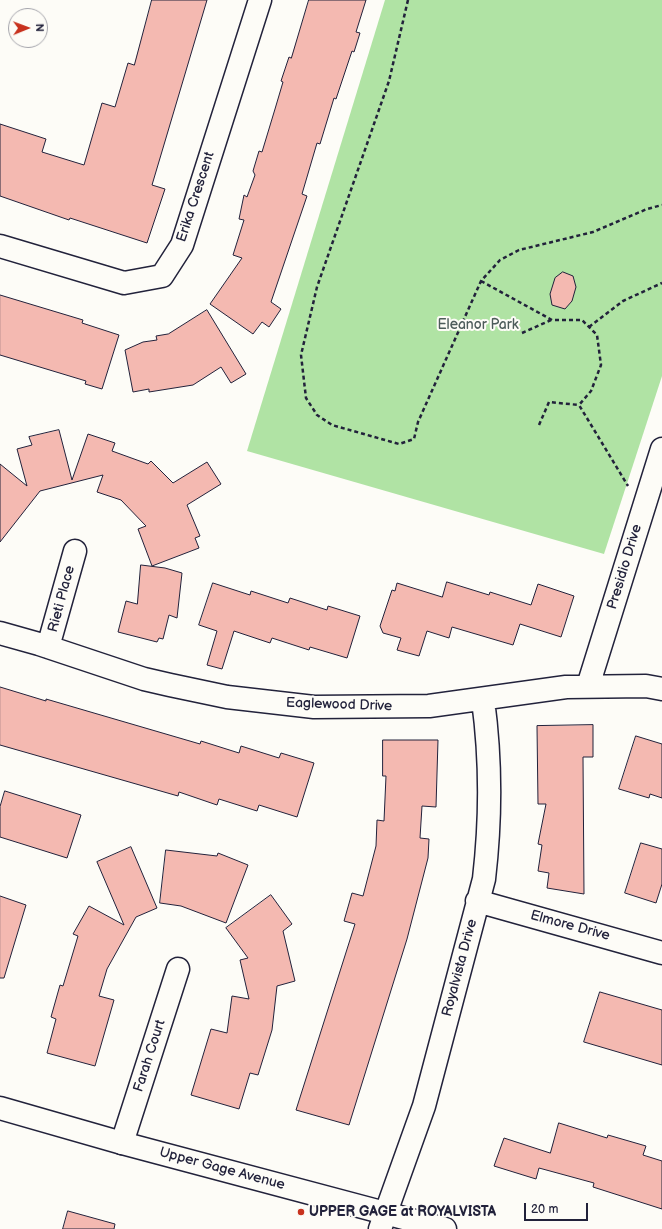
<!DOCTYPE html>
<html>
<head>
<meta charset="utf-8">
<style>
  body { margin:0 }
  #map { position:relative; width:662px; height:1229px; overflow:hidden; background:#fdfcf7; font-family:"Balsamiq Sans",sans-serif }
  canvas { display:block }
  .north { position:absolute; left:8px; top:8px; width:40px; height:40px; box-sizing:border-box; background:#fdfcf7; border:1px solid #a5a5ac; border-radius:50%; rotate:89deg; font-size:11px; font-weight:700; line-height:16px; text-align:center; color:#22223b }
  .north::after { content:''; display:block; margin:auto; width:14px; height:18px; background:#c8321e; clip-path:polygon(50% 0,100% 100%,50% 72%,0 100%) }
  .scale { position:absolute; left:524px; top:1203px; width:64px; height:18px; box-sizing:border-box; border:2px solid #22223b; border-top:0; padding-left:5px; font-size:12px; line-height:14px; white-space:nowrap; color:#22223b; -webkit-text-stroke:3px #fdfcf7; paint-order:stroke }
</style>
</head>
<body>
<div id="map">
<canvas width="662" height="1229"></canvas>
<div class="north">N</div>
<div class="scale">20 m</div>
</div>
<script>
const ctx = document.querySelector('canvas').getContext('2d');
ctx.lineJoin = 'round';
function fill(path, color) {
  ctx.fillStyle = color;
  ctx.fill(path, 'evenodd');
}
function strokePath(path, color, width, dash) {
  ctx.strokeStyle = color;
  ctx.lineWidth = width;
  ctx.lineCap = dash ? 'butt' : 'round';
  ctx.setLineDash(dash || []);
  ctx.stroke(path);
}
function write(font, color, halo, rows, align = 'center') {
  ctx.font = font + ' "Balsamiq Sans",sans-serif';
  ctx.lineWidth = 4;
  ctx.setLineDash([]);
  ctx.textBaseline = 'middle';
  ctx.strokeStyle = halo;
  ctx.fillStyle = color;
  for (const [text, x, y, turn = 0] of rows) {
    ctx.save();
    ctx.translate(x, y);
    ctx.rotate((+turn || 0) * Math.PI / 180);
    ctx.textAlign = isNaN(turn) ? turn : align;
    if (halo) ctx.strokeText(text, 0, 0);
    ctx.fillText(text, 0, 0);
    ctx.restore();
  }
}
const green = new Path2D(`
  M385,0H662V376L604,554L247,451Z`);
const building = new Path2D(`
  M152,0H207L152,185L165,189L147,243L70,218L69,220L0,196V124L46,139L42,152L84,165L102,103L115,107L128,63L134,65Z
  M309,0H366L356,32L360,33L354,52L352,51L336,99L334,98L320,144L317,143L302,194L307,196L271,302L281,309L269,327L262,322L253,334L210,304L242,258L233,255L244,220L239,219L244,195L247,197L255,175L253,171L259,151L262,152L275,109L283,82L281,81L289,57L291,58Z
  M563,272L573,276L576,287L572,301L565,309L552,305L550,294L555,278Z
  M0,295L83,320L82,323L119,335L102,389L85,384L86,381L0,355Z
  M207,310L246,374L231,383L221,367L193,385L149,392V389L133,392L125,350L143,342L157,340L156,336L168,334Z
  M59,430L72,480L88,434L115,443L112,451L148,464L151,461L173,483L207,462L221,484L187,505L200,536L195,538L199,548L152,566L138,529L146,526L121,500L97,492L103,475L40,491L0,542V464L27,486L17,449L32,445L29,437Z
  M141,565L165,568L182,573L177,618L169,615L163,639L159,638L157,642L118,632L126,601L137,604Z
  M447,582L489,595L490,592L531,605L538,584L574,596L561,637L520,624L513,645L452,627L449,638L427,631L419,656L397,650L401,638L383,633L380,626L392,590L395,591L397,583L442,597Z
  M213,583L250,595L251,591L288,603L290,598L327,610L328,606L360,616L347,658L310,647L309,650L272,638L270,643L234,631L222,669L207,665L217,631L199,625Z
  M0,687L46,701V699L200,744L201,741L239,753L241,746L279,758L281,753L314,763L297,817L259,805L257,811L219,799L217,805L179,792L178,796L0,745Z
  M593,725V757H583L584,894L547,888L549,873L538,871L542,845L538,844L546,804H538L537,726Z
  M636,736L662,744V798L650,794L649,798L619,789Z
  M383,740H438L436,807L422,806L420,838L429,839L428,858L407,939L349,1125L296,1110L355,924L344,921L352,893L363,896L376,846L377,820L384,821L386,776H383Z
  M5,791L81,815L67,858L0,837V807Z
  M641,843L662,849V884L656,903L625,893Z
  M131,847L157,908L136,917L107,969L99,996L114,1000L95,1066L47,1053L56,1019L51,1017L60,985L63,986L78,936L73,934L89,906L124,925L97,862Z
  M166,850L217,856L218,853L248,865L226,923L181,906L160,903Z
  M271,895L292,924L283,931L295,981L277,986L272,1030L258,1075L250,1073L239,1109L191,1095L211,1029L227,1033L232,996L249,999L240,960L248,958L226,928Z
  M0,896L26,905L4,978H0Z
  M600,992L662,1010V1065L584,1042Z
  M559,1123L607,1138L608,1135L646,1146L643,1155L662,1161V1209L593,1187L594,1183L539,1168L536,1179L494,1166L504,1138L550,1153Z
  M68,1211L115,1224L114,1229H63Z`);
const path = new Path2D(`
  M408,0L389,81L317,287L301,355L306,398L317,415L332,425L399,444L414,439L418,422L481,281L500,260L519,250L593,232L647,209L662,205
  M481,281L552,320H582L597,335L601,365L591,391L579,405L628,486
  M589,327L623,301L662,283
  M522,333L551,320
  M539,425L549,402L579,405`);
const minor = new Path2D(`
  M0,246L124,283L162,276L182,245L260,0
  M0,633L39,644L144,679L170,685L227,697L314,707L429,706L566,687L646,686L662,689
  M48,647L75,551
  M588,686L662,449
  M477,901L662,953
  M122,1143L178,969
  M380,1229L424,1106L484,879C491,819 491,759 483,700`);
const secondary = new Path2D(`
  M0,1108L122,1143L445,1229`);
const markers = [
  [301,1212,4,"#c8321e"]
];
const streetNames = [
  ["Erika Crescent",196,197,-72],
  ["Presidio Drive",625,567,-73],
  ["Rieti Place",62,599,-75],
  ["Eaglewood Drive",339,705,2],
  ["Elmore Drive",570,926,15],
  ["Royalvista Drive",460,968,-75],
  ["Farah Court",150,1056,-72],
  ["Upper Gage Avenue",222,1169,15]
];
const parkNames = [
  ["Eleanor Park",478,325]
];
const poiNames = [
  ["UPPER GAGE at ROYALVISTA",309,1212]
];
fill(green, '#b0e3a4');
fill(building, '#f4b9b1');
strokePath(building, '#22223b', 1);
strokePath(minor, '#22223b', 25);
strokePath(secondary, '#22223b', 25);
strokePath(path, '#22223b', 2.5, [4, 3]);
strokePath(minor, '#fdfcf7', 22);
strokePath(secondary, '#fdfcf7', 22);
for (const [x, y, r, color] of markers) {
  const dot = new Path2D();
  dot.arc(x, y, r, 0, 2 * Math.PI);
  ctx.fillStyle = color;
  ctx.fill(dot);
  strokePath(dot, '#fdfcf7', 1.5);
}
write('14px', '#22223b', '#fdfcf7', streetNames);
write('14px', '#4d5c5a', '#fdfcf7', parkNames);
write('bold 14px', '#22223b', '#fdfcf7', poiNames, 'left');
</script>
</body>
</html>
